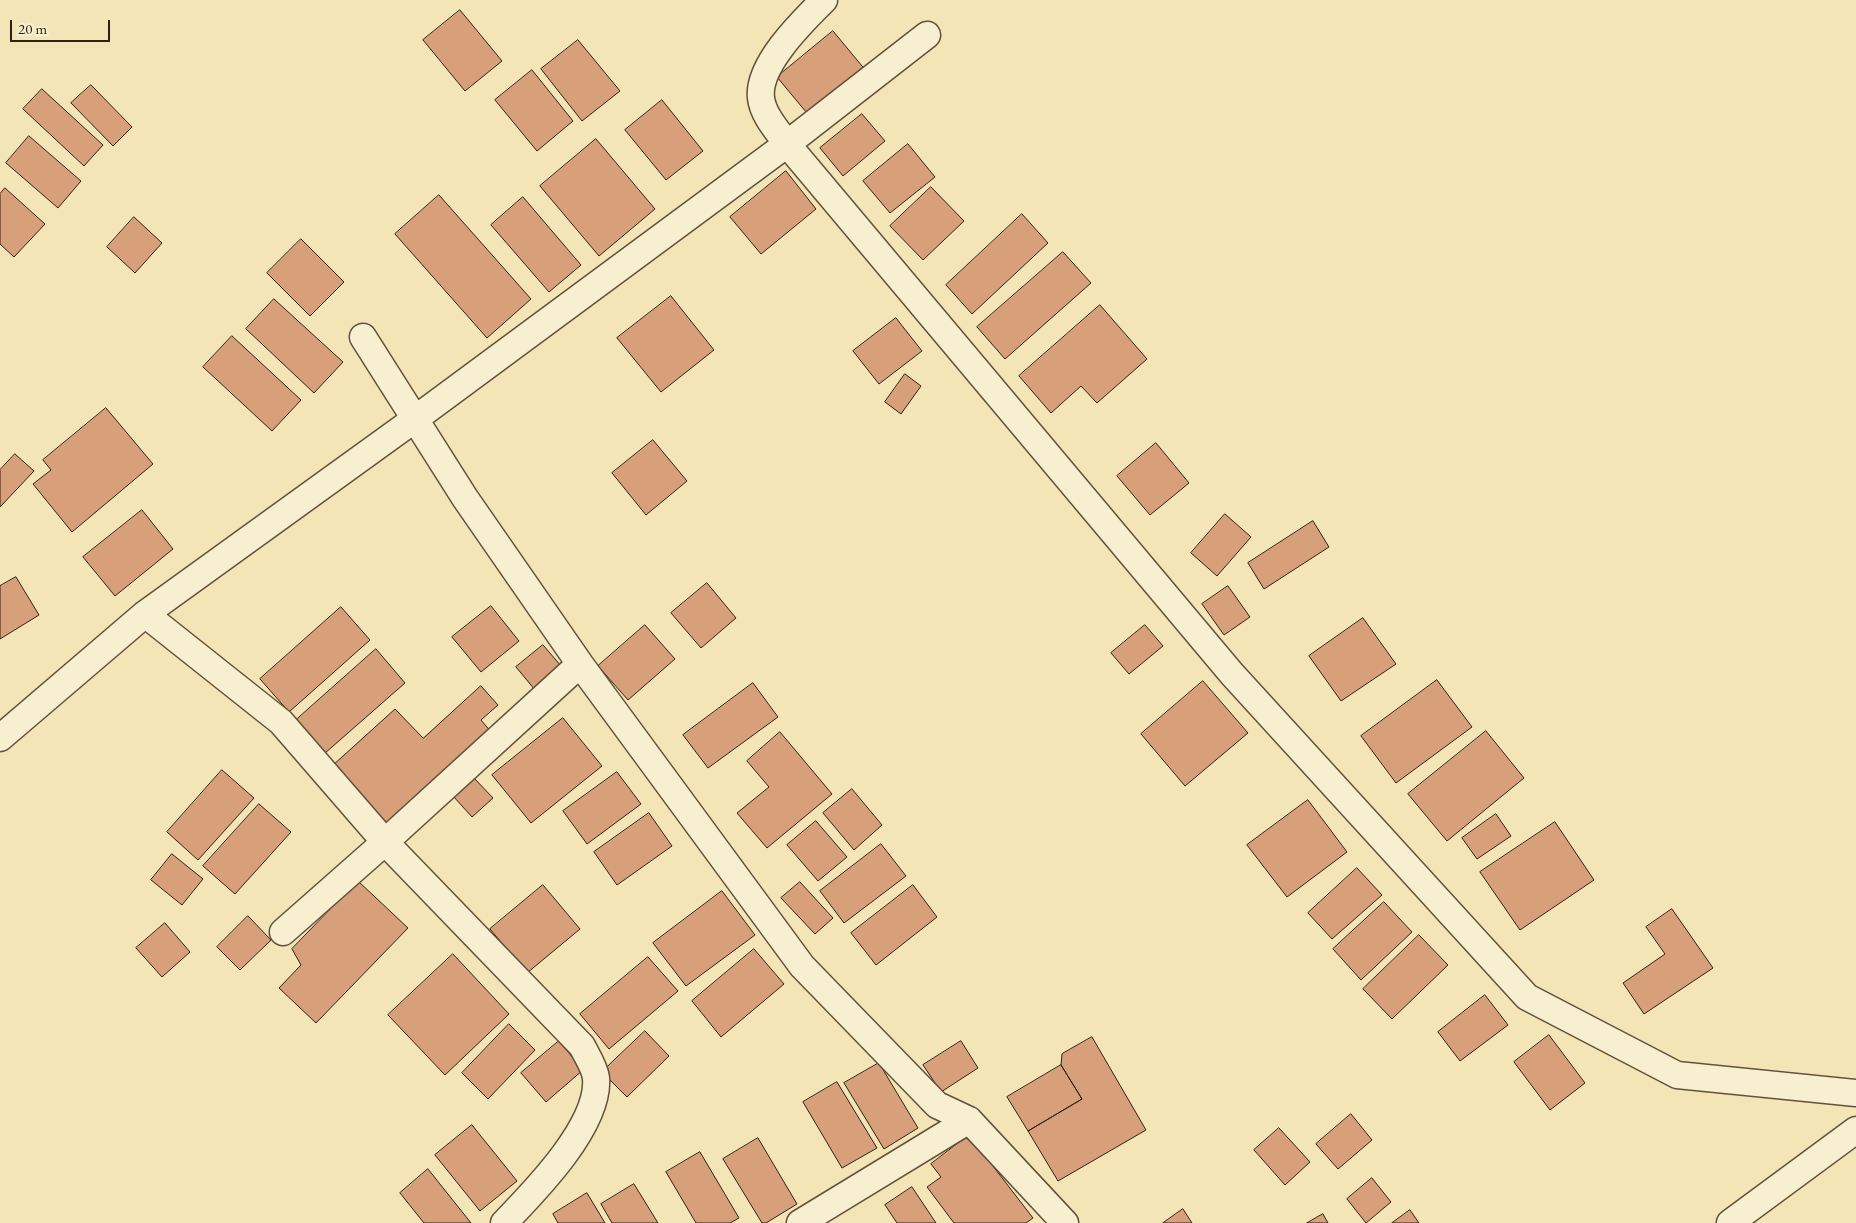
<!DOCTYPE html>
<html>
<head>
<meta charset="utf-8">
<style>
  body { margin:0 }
  #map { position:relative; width:1856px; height:1223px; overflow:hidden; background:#f4e5b7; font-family:"EB Garamond",serif }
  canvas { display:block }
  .scale { position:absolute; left:10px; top:20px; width:100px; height:22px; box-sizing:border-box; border:2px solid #312113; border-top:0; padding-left:6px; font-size:15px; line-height:18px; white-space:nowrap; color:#312113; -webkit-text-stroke:4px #f8eed0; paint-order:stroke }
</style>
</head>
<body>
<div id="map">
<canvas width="1856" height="1223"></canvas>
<div class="scale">20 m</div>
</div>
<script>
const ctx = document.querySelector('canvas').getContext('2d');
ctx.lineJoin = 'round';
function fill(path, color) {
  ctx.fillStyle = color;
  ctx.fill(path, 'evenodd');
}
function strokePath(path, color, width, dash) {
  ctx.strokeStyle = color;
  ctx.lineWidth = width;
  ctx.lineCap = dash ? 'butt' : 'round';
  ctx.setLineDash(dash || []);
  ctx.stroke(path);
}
const building = new Path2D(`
  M460,10L502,61L465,91L423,40Z
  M833,31L867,72L811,118L777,77Z
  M578,40L620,91L582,121L541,69Z
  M532,70L573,121L537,151L495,100Z
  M91,85L132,127L113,146L71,103Z
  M42,89L103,145L84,166L23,109Z
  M662,100L703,151L666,180L625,130Z
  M862,114L885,141L843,176L820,148Z
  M29,136L81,181L58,208L6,163Z
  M596,139L655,209L599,256L540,186Z
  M908,144L935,177L890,213L863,181Z
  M786,171L816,209L761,254L730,217Z
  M931,187L964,221L923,260L890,226Z
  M5,188L45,224L14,257L0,244V194Z
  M439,195L531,299L487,338L395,234Z
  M523,197L581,265L549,292L491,225Z
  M1022,214L1048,243L972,314L946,285Z
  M134,217L162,243L135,273L107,247Z
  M301,239L344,282L310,316L267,273Z
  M1063,252L1091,283L1005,359L977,327Z
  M671,296L714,350L661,392L617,338Z
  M274,299L343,362L314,393L246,329Z
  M1100,305L1147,359L1097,403L1081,386L1051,413L1019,376Z
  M896,318L922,351L879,384L853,351Z
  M232,336L301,400L272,431L203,367Z
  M905,374L921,386L901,414L885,402Z
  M106,408L153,464L72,532L33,484L51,470L43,460Z
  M653,440L687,481L646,515L612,473Z
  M1156,443L1189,483L1150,515L1117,476Z
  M15,454L34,471L0,507V470Z
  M142,510L173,549L115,596L83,557Z
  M1225,514L1251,537L1217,576L1191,553Z
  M1313,521L1329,547L1264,589L1248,563Z
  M16,577L39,615L0,639V586Z
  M707,583L736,618L701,648L671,613Z
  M1228,586L1250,617L1224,635L1202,604Z
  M491,606L519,641L481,672L452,637Z
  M341,607L370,640L289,712L260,679Z
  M1363,618L1396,664L1341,701L1309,656Z
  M645,625L675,659L628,700L598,666Z
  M1145,625L1163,646L1129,674L1111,653Z
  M543,645L562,667L535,690L516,667Z
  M376,649L405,683L324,754L295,721Z
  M1437,680L1472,727L1396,783L1361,736Z
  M1203,681L1248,733L1185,786L1141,734Z
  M753,683L778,717L708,768L683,735Z
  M481,686L498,705L481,720L492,733L388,828L332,766L395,709L423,738Z
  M563,718L602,766L531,823L492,775Z
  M1486,731L1524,778L1447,841L1408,794Z
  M780,732L832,794L767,848L737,813L769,787L747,761Z
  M222,770L254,798L198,860L167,832Z
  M617,772L641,804L587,844L563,811Z
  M473,777L493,798L472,817L453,796Z
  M852,789L882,825L854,850L823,813Z
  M1308,800L1347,852L1287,897L1247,845Z
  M259,804L291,832L235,894L203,866Z
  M649,813L672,846L617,885L594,852Z
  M1496,814L1511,836L1477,859L1462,838Z
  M816,821L847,857L818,881L787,845Z
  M1555,822L1594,880L1520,930L1480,872Z
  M881,844L906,876L844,923L820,891Z
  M172,854L203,879L182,905L151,880Z
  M1357,868L1382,895L1332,939L1308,913Z
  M358,881L408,928L316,1023L279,988L301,965L292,949Z
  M800,882L833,918L815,934L781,898Z
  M543,885L580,929L527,973L490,929Z
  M913,885L937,917L876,965L851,933Z
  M722,891L755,935L686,986L653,943Z
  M1384,902L1412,932L1361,980L1333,949Z
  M1672,909L1713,968L1644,1014L1623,983L1665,954L1646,927Z
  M248,916L271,940L240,970L217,947Z
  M165,923L190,952L162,977L136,948Z
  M1419,935L1448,965L1392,1019L1363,989Z
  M754,949L784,984L721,1037L692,1001Z
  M453,954L509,1014L445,1075L388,1015Z
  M648,957L678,991L609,1049L580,1014Z
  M1485,995L1508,1025L1460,1061L1438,1032Z
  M509,1024L535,1050L488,1099L462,1073Z
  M645,1031L669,1056L627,1097L602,1072Z
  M1549,1035L1585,1083L1550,1110L1514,1062Z
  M1092,1037L1146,1130L1058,1181L1028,1131L1082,1099L1061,1065L1062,1054Z
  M559,1041L583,1070L546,1102L521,1073Z
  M961,1041L978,1068L941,1092L923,1065Z
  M879,1063L918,1128L884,1149L844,1083Z
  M1061,1065L1082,1099L1028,1131L1007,1097Z
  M837,1082L877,1148L842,1168L803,1102Z
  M1351,1114L1372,1140L1338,1169L1316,1144Z
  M472,1125L517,1181L480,1211L435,1155Z
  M1279,1128L1310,1162L1285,1185L1254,1150Z
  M969,1135L1033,1218L1026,1223H954L927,1187L941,1177L931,1164Z
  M758,1138L797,1204L766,1223H762L723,1159Z
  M700,1152L739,1218L730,1223H696L666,1172Z
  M428,1169L471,1223H424L400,1193Z
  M1372,1178L1391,1202L1366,1223L1347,1199Z
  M634,1184L658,1223H612L601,1204Z
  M912,1187L936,1223H897L885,1205Z
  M587,1193L605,1223H558L553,1214Z
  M1183,1209L1192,1223H1163Z
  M1410,1210L1419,1223H1392Z
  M1323,1214L1328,1223H1307Z`);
const street = new Path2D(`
  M824,0C803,21 757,65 761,98C763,115 777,130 787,144L1232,674L1527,997L1677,1075L1856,1093
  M363,337L465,498L580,664L802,966L937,1105L969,1120L1065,1223
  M145,614L281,722L385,842L582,1046C587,1056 595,1068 596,1078C600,1125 535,1191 504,1223
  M0,738L145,614L415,419L787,144L927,35
  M283,932L385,842L580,664
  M800,1223L969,1120
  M1730,1223L1856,1130`);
fill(building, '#d79f7a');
strokePath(building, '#312113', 1);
strokePath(street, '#62523c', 29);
strokePath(street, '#f8eed0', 26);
</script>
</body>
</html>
